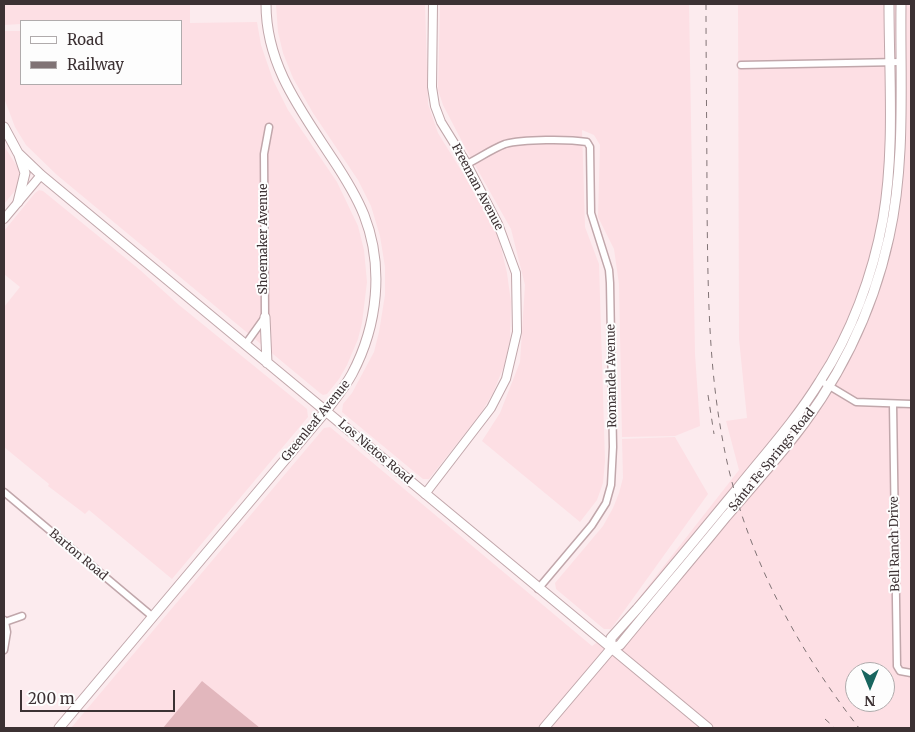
<!DOCTYPE html>
<html>
<head>
<meta charset="utf-8">
<style>
  body { margin:0 }
  #map { position:relative; width:915px; height:732px; overflow:hidden; background:#fcebee; font-family:Merriweather,serif }
  canvas { display:block }
  .frame { position:absolute; inset:0; border:5px solid #3c3133; pointer-events:none }
  .legend { position:absolute; left:20px; top:20px; width:162px; height:65px; box-sizing:border-box; background:#fdfdfd; border:1px solid #b0abac; margin:0; padding:6px 9px; list-style:none; font-size:15px; color:#3c3133 }
  .legend li { display:flex; align-items:center; gap:10px; height:25px }
  .legend b { width:25px; border:1px solid #b0abac }
  .north { position:absolute; left:845px; top:662px; width:50px; height:50px; box-sizing:border-box; background:#fdfdfd; border:1px solid #b0abac; border-radius:50%; rotate:180deg; font-size:14px; font-weight:700; line-height:20px; text-align:center; color:#3c3133 }
  .north::after { content:''; display:block; margin:auto; width:18px; height:22px; background:#18655f; clip-path:polygon(50% 0,100% 100%,50% 72%,0 100%) }
  .scale { position:absolute; left:20px; top:690px; width:155px; height:22px; box-sizing:border-box; border:2px solid #3c3133; border-top:0; padding-left:6px; font-size:15px; line-height:18px; white-space:nowrap; color:#3c3133; -webkit-text-stroke:4px #fdfdfd; paint-order:stroke }
</style>
</head>
<body>
<div id="map">
<canvas width="915" height="732"></canvas>
<div class="frame"></div>
<ul class="legend">
<li><b style="height:6px;background:#fff"></b>Road</li>
<li><b style="height:6px;background:#807375"></b>Railway</li>
</ul>
<div class="north">N</div>
<div class="scale">200 m</div>
</div>
<script>
const ctx = document.querySelector('canvas').getContext('2d');
ctx.lineJoin = 'round';
function fill(path, color) {
  ctx.fillStyle = color;
  ctx.fill(path, 'evenodd');
}
function strokePath(path, color, width, dash) {
  ctx.strokeStyle = color;
  ctx.lineWidth = width;
  ctx.lineCap = dash ? 'butt' : 'round';
  ctx.setLineDash(dash || []);
  ctx.stroke(path);
}
function write(font, color, halo, rows, align = 'center') {
  ctx.font = font + ' Merriweather,serif';
  ctx.lineWidth = 4;
  ctx.setLineDash([]);
  ctx.textBaseline = 'middle';
  ctx.strokeStyle = halo;
  ctx.fillStyle = color;
  for (const [text, x, y, turn = 0] of rows) {
    ctx.save();
    ctx.translate(x, y);
    ctx.rotate((+turn || 0) * Math.PI / 180);
    ctx.textAlign = isNaN(turn) ? turn : align;
    if (halo) ctx.strokeText(text, 0, 0);
    ctx.fillText(text, 0, 0);
    ctx.restore();
  }
}
const built = new Path2D(`
  M4,4H190V23L257,22L261,45L273,80L288,110L337,182L358,226L364,250L367,282L362,323L358,339L347,365L339,379L327,394L323,395L320,393L57,175L26,145L15,127L4,98V31H21V84H181V21H21V24L4,25Z
  M276,4H425L428,104L438,133L488,214L499,239L507,273L511,302L510,340L504,366L493,393L481,413L429,479H423L342,412L343,404L352,393L374,352L379,332L385,295V267L380,236L371,206L358,180L313,113L293,78L283,53L278,32Z
  M440,4H689L695,354L700,426L675,436L622,437L619,284L614,249L598,217L600,145L594,135L582,130L585,227L599,264L605,461L603,483L597,500L580,522L482,441L500,413L520,362L525,285L511,229L467,151L443,105L438,90Z
  M738,4H911V728H71L324,428L330,427L592,646L613,631L739,470L726,421L747,418L739,339ZM855,672H885V702H855Z
  M4,146L20,171V180L18,187L4,204Z
  M39,190L43,191L140,270L179,305L307,409L308,417L172,579L89,510L85,514L48,486L49,484L4,447V307L20,287L4,274V231L35,193Z
  M675,437L708,494L611,629H604L556,589L555,583L603,526L613,508L619,493L623,478L622,439Z`);
const green = new Path2D(`
  M202,681L260,728H163Z`);
const minor = new Path2D(`
  M741,65L900,62
  M467,164C479,158 492,149 505,144C523,139 569,139 587,142L590,147L591,213L609,270L610,283L613,447L611,485L606,503L592,525L538,589
  M245,345L265,317L264,154L269,127
  M821,381L856,402L911,404
  M893,404L897,666L900,671L911,673
  M4,492L153,617
  M4,620L5,622L22,616
  M4,650L7,632L5,622`);
const tertiary = new Path2D(`
  M4,219L41,175
  M425,494L491,408L506,379L517,332L516,273L498,224L467,164L441,122L435,106L432,87L433,4`);
const secondary = new Path2D(`
  M4,127L18,153L41,175L708,728
  M18,202L25,173L19,155
  M265,317L267,363
  M611,649V638L637,609C671,569 704,529 737,489C765,454 796,420 820,381C851,334 873,275 883,219C895,149 889,75 889,4
  M59,728L326,411C335,399 345,387 352,374C378,325 384,266 364,215C356,195 344,176 332,158C300,109 266,65 266,4
  M544,728L611,649L620,645C655,602 691,560 726,517C746,494 766,471 785,448C835,387 872,315 889,237C906,161 900,81 901,4`);
const rail = new Path2D(`
  M706,4C706,71 707,139 707,206C708,286 708,363 723,442C742,546 794,645 859,728
  M708,395L714,434
  M825,719L835,728`);
const streetNames = [
  ["Freeman Avenue",477,187,62],
  ["Shoemaker Avenue",264,239,-90],
  ["Romandel Avenue",612,376,-91],
  ["Greenleaf Avenue",316,421,-51],
  ["Los Nietos Road",375,452,40],
  ["Santa Fe Springs Road",772,460,-51],
  ["Bell Ranch Drive",895,544,-91],
  ["Barton Road",78,555,40]
];
fill(built, '#fddfe4');
fill(green, '#e2b7bd');
strokePath(minor, '#c1a7ab', 9);
strokePath(tertiary, '#c1a7ab', 10);
strokePath(secondary, '#c1a7ab', 11);
strokePath(minor, '#fff', 6);
strokePath(tertiary, '#fff', 8);
strokePath(secondary, '#fff', 9);
strokePath(rail, '#807375', 1, [6, 6]);
write('12px', '#3c3133', '#fdfdfd', streetNames);
</script>
</body>
</html>
